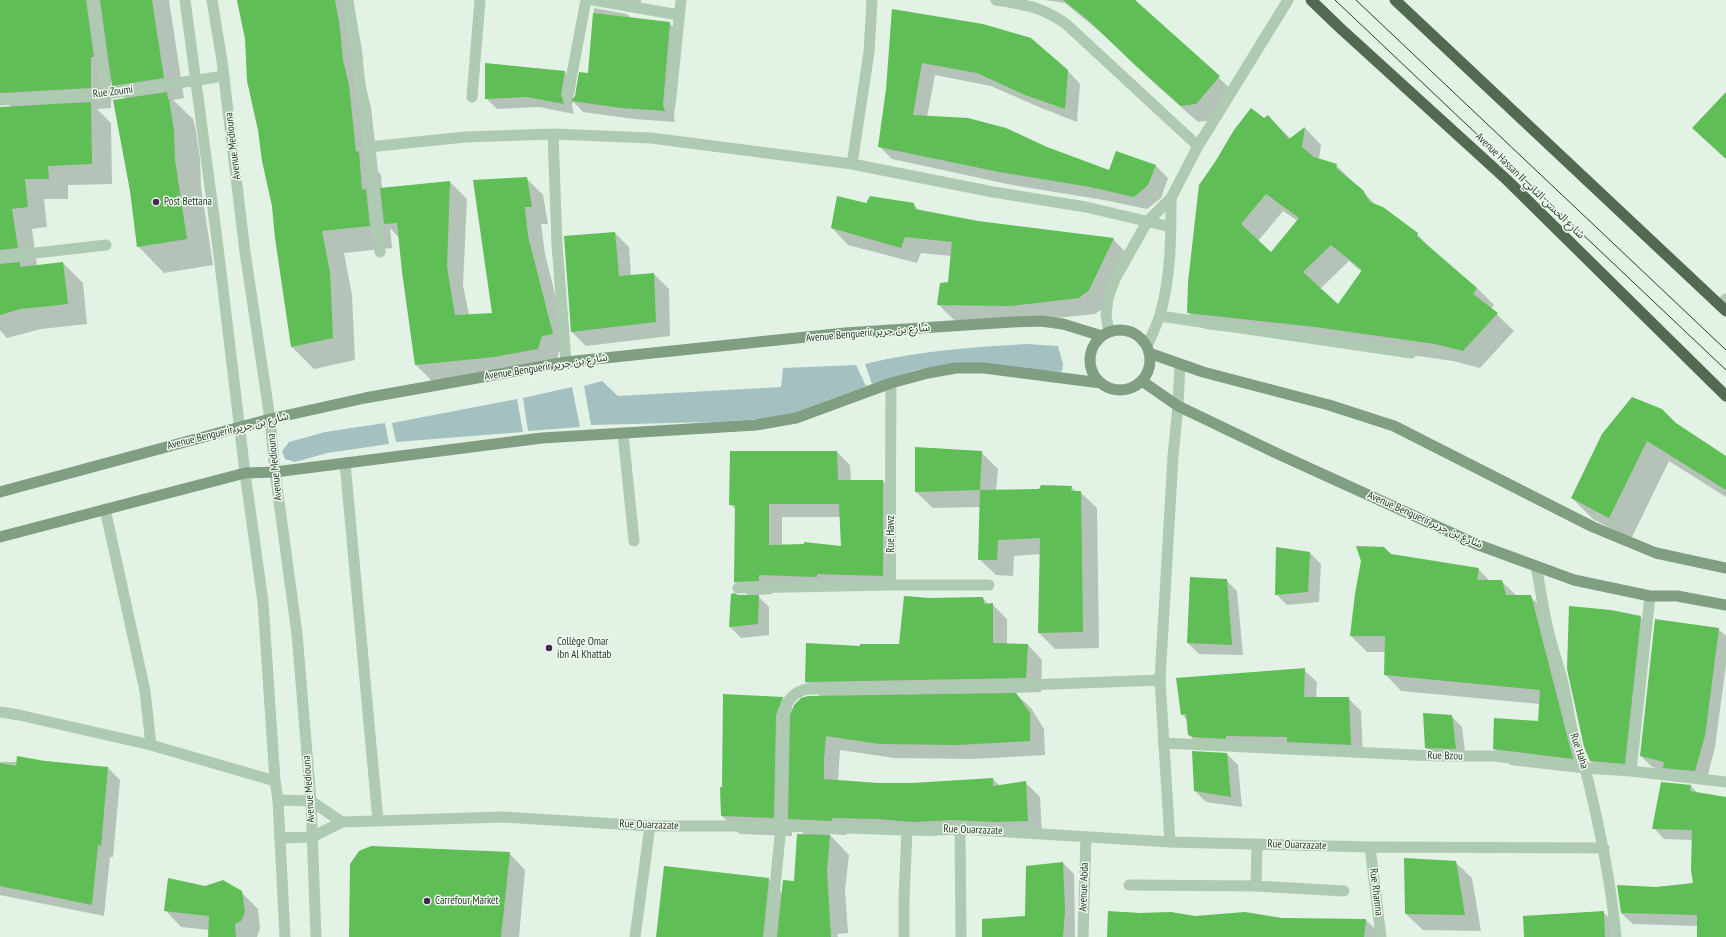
<!DOCTYPE html>
<html>
<head>
<meta charset="utf-8">
<style>
  body { margin:0 }
  canvas { display:block; background:#e2f2e5 }
</style>
</head>
<body>
<canvas width="1726" height="937"></canvas>
<script>
const ctx = document.querySelector('canvas').getContext('2d');
ctx.lineJoin = 'round';
function fill(path, color) {
  ctx.fillStyle = color;
  ctx.fill(path, 'evenodd');
}
function strokePath(path, color, width, dash) {
  ctx.strokeStyle = color;
  ctx.lineWidth = width;
  ctx.lineCap = dash ? 'butt' : 'round';
  ctx.setLineDash(dash || []);
  ctx.stroke(path);
}
function write(font, color, halo, rows, align = 'center') {
  ctx.font = font + ' "PT Sans Narrow","Noto Sans Arabic",sans-serif';
  ctx.lineWidth = 3;
  ctx.setLineDash([]);
  ctx.textBaseline = 'middle';
  ctx.strokeStyle = halo;
  ctx.fillStyle = color;
  for (const [text, x, y, turn = 0] of rows) {
    ctx.save();
    ctx.translate(x, y);
    ctx.rotate((+turn || 0) * Math.PI / 180);
    ctx.textAlign = isNaN(turn) ? turn : align;
    if (halo) ctx.strokeText(text, 0, 0);
    ctx.fillText(text, 0, 0);
    ctx.restore();
  }
}
const green = new Path2D(`
  M1027,344L1058,346L1063,364L1062,371L1059,372L949,364L916,370L872,384L865,364C918,351 973,347 1027,344Z
  M856,365L866,386L791,414L762,419L712,422L591,425L584,386L602,381L618,396L781,387L783,368Z
  M572,387L580,427L528,431L523,398Z
  M517,399L523,432L396,442L392,423Z
  M385,423L389,444L327,453L295,462L285,459L282,451L289,442L325,432Z`);
const shadow = new Path2D(`
  M0,0H169L184,98L173,100L193,119L195,126L200,158L201,187L213,265L164,273L138,246L126,99L113,86L112,80H111V108L97,109L111,123L112,184L68,185V199H44L47,227L32,229L37,266L63,263L83,283L87,324L41,329L7,338L0,330V118L11,107L0,96Z
  M237,0H353L362,50L365,83L371,108L378,171L381,175L382,189L450,182L467,199L463,285L469,315L493,314L526,178L543,195L548,224H541L545,254L569,351L559,352L555,366L433,382L416,365L400,239L390,228L392,248L344,253L352,295L355,360L314,369L292,347L273,206L246,39Z
  M603,0H641L640,10Z
  M1045,0H1135L1235,93L1212,120L1198,122L1153,82L1105,36L1065,3Z
  M594,8L627,14L633,20L669,23L680,34L674,117L675,122L634,119L583,112L573,101L589,74Z
  M892,10L1067,70L1080,84L1077,122L1039,107L991,86L935,75L927,117L1046,148L1110,171L1155,165L1168,178L1161,198L1147,209L1104,200L1012,185L892,159L879,146L887,89Z
  M486,64L565,72L576,83L572,106L574,114L539,107L497,109L486,98Z
  M1268,116L1291,139L1305,128L1321,145L1319,159L1336,165L1377,206L1417,234L1434,252L1477,288L1494,305L1491,309L1514,331L1480,368L1453,361L1333,344L1205,329L1188,312L1264,119ZM1283,211L1298,221L1272,254L1258,241ZM1349,261L1362,272L1338,306L1320,289Z
  M866,204H913L920,211L978,222L1113,239L1129,256L1105,307L1095,314L1027,321H955L939,305L949,283L951,256L921,253L917,263L848,245L832,228Z
  M615,233L629,247L631,276L654,274L669,289L670,336L586,346L572,332Z
  M1675,424L1726,458V497L1669,461L1631,539L1593,519L1572,498L1603,435Z
  M837,452L850,465L851,481H883L896,494V589L772,588V594L757,595L769,607V635L741,638L730,627L748,595L735,582L736,510L730,504ZM782,517H841L842,547L782,546Z
  M981,452L998,469L996,491L1039,490L1071,487L1077,492H1080L1097,508L1099,648L1055,649L1039,633L1041,554L1014,556L1013,576L996,575L979,559L980,507L933,508L916,492Z
  M1310,553L1321,564L1319,602L1287,605L1276,594Z
  M1391,555L1478,569L1490,581H1501L1517,596H1530L1546,612L1589,774L1510,765L1494,749L1539,722L1540,704L1401,691L1385,674L1386,652H1367L1351,636Z
  M1226,580L1237,591L1243,655L1199,654L1188,643Z
  M983,598L989,605L992,604L1007,619V644L1028,645L1042,660L1041,692L1015,693L1031,708L1044,729L1045,755L972,759L894,758L840,750L838,781L878,784H912L993,779L1000,786L1025,782L1040,797L1042,835L968,834L929,836L847,833L846,835L829,834L849,855L845,890L848,933L837,934L838,937H657L768,879L782,893L795,882L805,835L792,822V836L740,834L722,816L723,788L782,698L794,710L821,697L806,682L861,647L900,645L930,599Z
  M1640,617L1651,628L1635,774L1602,772L1590,761Z
  M1718,629L1726,636V665L1715,747L1706,782L1652,767L1641,756Z
  M1304,670L1317,682L1316,698H1348L1361,711L1363,757L1202,748L1189,735L1187,720L1182,714Z
  M1451,716L1462,727L1466,760L1437,759L1426,748Z
  M1227,754L1238,765L1242,807L1206,802L1195,791Z
  M0,762H45L108,768L120,780L113,857H110L104,916L0,895Z
  M1662,783L1691,786L1698,794L1726,798V937H1698V926L1633,924L1621,913L1656,888L1695,883L1693,840L1664,839L1654,828Z
  M509,853L525,870L519,937H350Z
  M1455,862L1472,878L1481,931L1423,930L1406,914Z
  M1063,863L1074,874L1075,937H983L1026,917Z
  M205,887L241,892L258,909L260,928L257,937H209L210,930L181,927L165,910Z
  M1604,913L1615,923V937H1525Z
  M1195,917L1366,920L1378,932L1377,937H1108Z`);
const building = new Path2D(`
  M0,0H86L94,57H91V88L0,93Z
  M100,0H152L164,78L112,86Z
  M237,0H335L340,28L343,60L349,85L356,152L359,151L362,190L366,189L370,226L322,231L330,272L333,338L291,347L275,238L272,206L262,161L258,130L247,81L245,39Z
  M1063,0H1135L1220,76L1196,104L1181,106L1136,66L1088,20Z
  M892,9L983,24L1031,38L1068,70L1065,109L1025,95L977,73L922,63L913,115L968,118L1006,128L1047,147L1109,170L1116,151L1156,165L1148,185L1134,197L1090,187L999,172L878,147L886,89Z
  M593,13L670,22L663,105L665,111L622,108L571,101L575,96L579,72L588,73Z
  M485,63L565,71L561,94L564,104L527,97L485,99Z
  M167,92L168,99H169L174,131L175,160L187,239L137,247L130,191L113,100Z
  M1726,92V159L1692,128Z
  M91,102L92,164L48,166L49,179H25L28,207L12,209L18,248L0,250V107Z
  M1251,108L1264,118L1268,115L1289,139L1305,127L1302,147L1314,157L1337,164L1336,168L1363,190L1370,202L1383,207L1418,233L1417,236L1477,288L1473,294L1498,313L1463,351L1435,344L1315,327L1187,313L1188,282L1199,185L1215,162L1234,130ZM1266,194L1299,218L1271,252L1241,224ZM1331,245L1362,270L1338,304L1303,272Z
  M527,177L532,207H525L528,236L553,334L542,336L538,349L494,357L415,365L402,272L397,223L384,224L380,188L450,181L447,267L455,315L492,313L473,180Z
  M837,196L866,203L870,196L914,203L915,209L978,221L1114,238L1089,290L1079,298L1011,306L937,305L940,283L948,282L952,242L905,237L901,248L831,228Z
  M615,232L619,276L654,273L656,322L571,332L564,236Z
  M20,262V267L63,262L68,304L21,309L0,315V264Z
  M1632,397L1662,409L1676,423L1726,456V490L1647,441L1609,518L1571,498L1602,434Z
  M915,447L982,451L980,490L915,492Z
  M730,451H837L838,480H883V576L817,574V577L759,575V581L734,582L735,505H729ZM769,504H839L841,546L804,542V544L769,545Z
  M1041,485L1072,486L1071,491H1081L1083,632L1038,633L1040,538L998,540L997,560H978L980,490L1039,489Z
  M1356,546L1384,547L1391,554L1479,568L1477,580H1502L1506,595H1531L1573,759L1493,749L1494,718L1538,721L1540,690L1384,675L1385,636H1350L1355,594L1361,561Z
  M1276,547L1310,552L1308,592L1275,595Z
  M1190,577L1227,579L1232,645L1187,643Z
  M734,593L738,595H759L758,624L729,627L731,594Z
  M904,596L930,598L983,597L984,604L993,603V643L1028,644L1026,678L805,682L806,643L860,646V644H899Z
  M1569,606L1611,610L1641,616L1625,764L1590,761L1584,747L1567,669Z
  M1655,619L1719,628L1705,736L1695,771L1663,768L1664,762L1640,756Z
  M1305,668L1304,697H1349L1351,745L1287,742V737L1226,736V739L1192,737V736L1188,735L1186,714L1181,715L1176,678Z
  M1016,693L1030,713V741L957,745L879,744L826,736L824,759V779L878,783H912L993,778V786L1026,781L1028,821L993,822L953,820L914,822L876,819L832,818V821L788,819L790,716L794,705L801,698L808,696Z
  M723,694L783,697L776,715L774,818L721,816L720,787H722Z
  M1423,713L1452,715L1456,749L1425,748Z
  M1192,751L1227,753L1231,797L1194,791Z
  M17,756L45,761L108,767L101,846L98,845L92,905L0,886V763L16,766Z
  M1661,782L1691,785L1690,791L1726,797V937H1697V915L1621,913L1617,885L1656,887L1693,883L1691,870L1692,830L1652,829Z
  M797,834L830,835L827,871L831,937H777L783,880L794,881Z
  M371,846L510,852L501,937H349L350,864L359,851Z
  M1404,858L1456,861L1465,915L1405,914Z
  M1063,862L1065,911L1063,937H982V919L1025,916L1026,866Z
  M664,866L769,878L763,937H656Z
  M168,878L205,886L223,880L242,891L245,912L241,921L235,924L236,937H208L209,916L164,911Z
  M1108,911L1140,913L1171,912L1195,916L1245,912L1282,918L1366,919L1364,937H1107Z
  M1604,911L1605,937H1524L1523,916Z`);
const service = new Path2D(`
  M1720,305L1726,299
  M1160,316L1411,353
  M623,434L634,541
  M345,463L378,821
  M1028,685L1160,680
  M1129,885L1256,886L1344,891
  M1256,886L1257,844`);
const minor = new Path2D(`
  M93,0L106,94
  M348,0L369,147L380,252
  M593,0L679,15
  M996,0C1026,5 1039,6 1065,23L1198,146
  M568,95L586,0
  M472,97L480,0
  M0,100L106,94L224,76
  M670,106L681,0
  M553,134L557,244L566,362
  M369,147L465,137L553,134L651,138L852,164L993,192L1086,207L1171,227
  M852,164L869,52L872,0
  M0,257L106,245
  M1109,332L1106,315L1108,298L1115,279L1147,222L1171,198L1198,146L1288,0
  M1147,346C1151,336 1157,325 1160,315C1171,277 1171,237 1171,198
  M891,383L890,585H989
  M105,509L145,691L151,745
  M1536,566C1541,591 1544,617 1551,641C1555,657 1561,672 1564,688C1570,715 1572,743 1585,768C1599,824 1611,880 1616,937
  M738,588L890,585
  M0,712L19,715L151,745L275,781
  M1163,743L1435,756H1494L1562,764L1585,768L1631,771L1726,782
  M1631,771L1650,596
  M278,800L311,801L342,822
  M960,829L961,937
  M280,838L312,837L342,822L503,817L650,826H781L907,830L960,829L1170,842L1370,847L1604,848
  M1170,842L1160,680L1173,456L1178,406L1180,364
  M1370,847L1381,937
  M635,937L650,826
  M770,937L781,826L783,715C786,701 793,692 807,689L989,687L1028,685
  M904,937V899L907,830
  M1083,937L1086,837`);
const tertiary = new Path2D(`
  M185,0L218,247L245,473L263,602L275,781L278,800L285,937
  M212,0L222,61L245,252L270,419L275,472L297,634L311,801L316,937`);
const secondary = new Path2D(`
  M1090 360a30 30 0 1 1 60 0a30 30 0 1 1-60 0Z
  M1149,353L1203,372L1329,405L1394,426L1593,527L1656,553L1726,568
  M1142,381L1178,406L1276,453L1476,544L1574,580L1650,596H1677L1726,605
  M0,492L270,419L365,398L566,362L845,333L1012,322L1041,321L1063,324L1102,336
  M0,537L245,473L275,472L542,438L756,425L796,418L891,383L928,373L956,368H984L1101,383`);
const trunk = new Path2D(`
  M1311,0L1339,27L1507,180L1726,396
  M1395,0L1726,311`);
const tram = new Path2D(`
  M1335,0L1726,370
  M1356,0L1726,350`);
const markers = [
  [156,202,4,"#4a2459"],
  [549,648,4,"#4a2459"],
  [427,901,4,"#4a2459"]
];
const streetNames = [
  ["Rue Zoumi",113,92,-7],
  ["Avenue Mediouna",233,146,-97],
  ["Avenue Hassan II شارع الحسن الثاني",1530,186,44],
  ["Avenue Benguerir شارع بن جرير",868,333,-5],
  ["Avenue Benguerir شارع بن جرير",546,367,-9],
  ["Avenue Benguerir شارع بن جرير",228,431,-14],
  ["Avenue Mediouna",275,467,-96],
  ["Avenue Benguerir شارع بن جرير",1425,520,24],
  ["Rue Hawz",891,534,-90],
  ["Rue Haha",1579,751,72],
  ["Rue Bzou",1445,756,1],
  ["Avenue Mediouna",309,789,-94],
  ["Rue Ouarzazate",649,825,2],
  ["Rue Ouarzazate",973,830,2],
  ["Rue Ouarzazate",1297,845,2],
  ["Avenue Abda",1084,887,-88],
  ["Rue Rhamna",1376,892,83]
];
const poiNames = [
  ["Post Bettana",164,202],
  ["Collège Omar",557,642],
  ["ibn Al Khattab",557,655],
  ["Carrefour Market",435,901]
];
fill(green, '#a3c1c1');
fill(shadow, '#0003');
fill(building, '#5fbe55');
strokePath(service, '#afcab2', 11);
strokePath(minor, '#afcab2', 11);
strokePath(tertiary, '#afcab2', 11);
strokePath(secondary, '#809e81', 11);
strokePath(trunk, '#526a52', 11);
strokePath(tram, '#2d3a2c', 1);
for (const [x, y, r, color] of markers) {
  const dot = new Path2D();
  dot.arc(x, y, r, 0, 2 * Math.PI);
  ctx.fillStyle = color;
  ctx.fill(dot);
  strokePath(dot, '#effaf1', 1.5);
}
write('11px', '#2d3a2c', '#effaf1', streetNames);
write('11px', '#2d3a2c', '#effaf1', poiNames, 'left');
</script>
</body>
</html>
